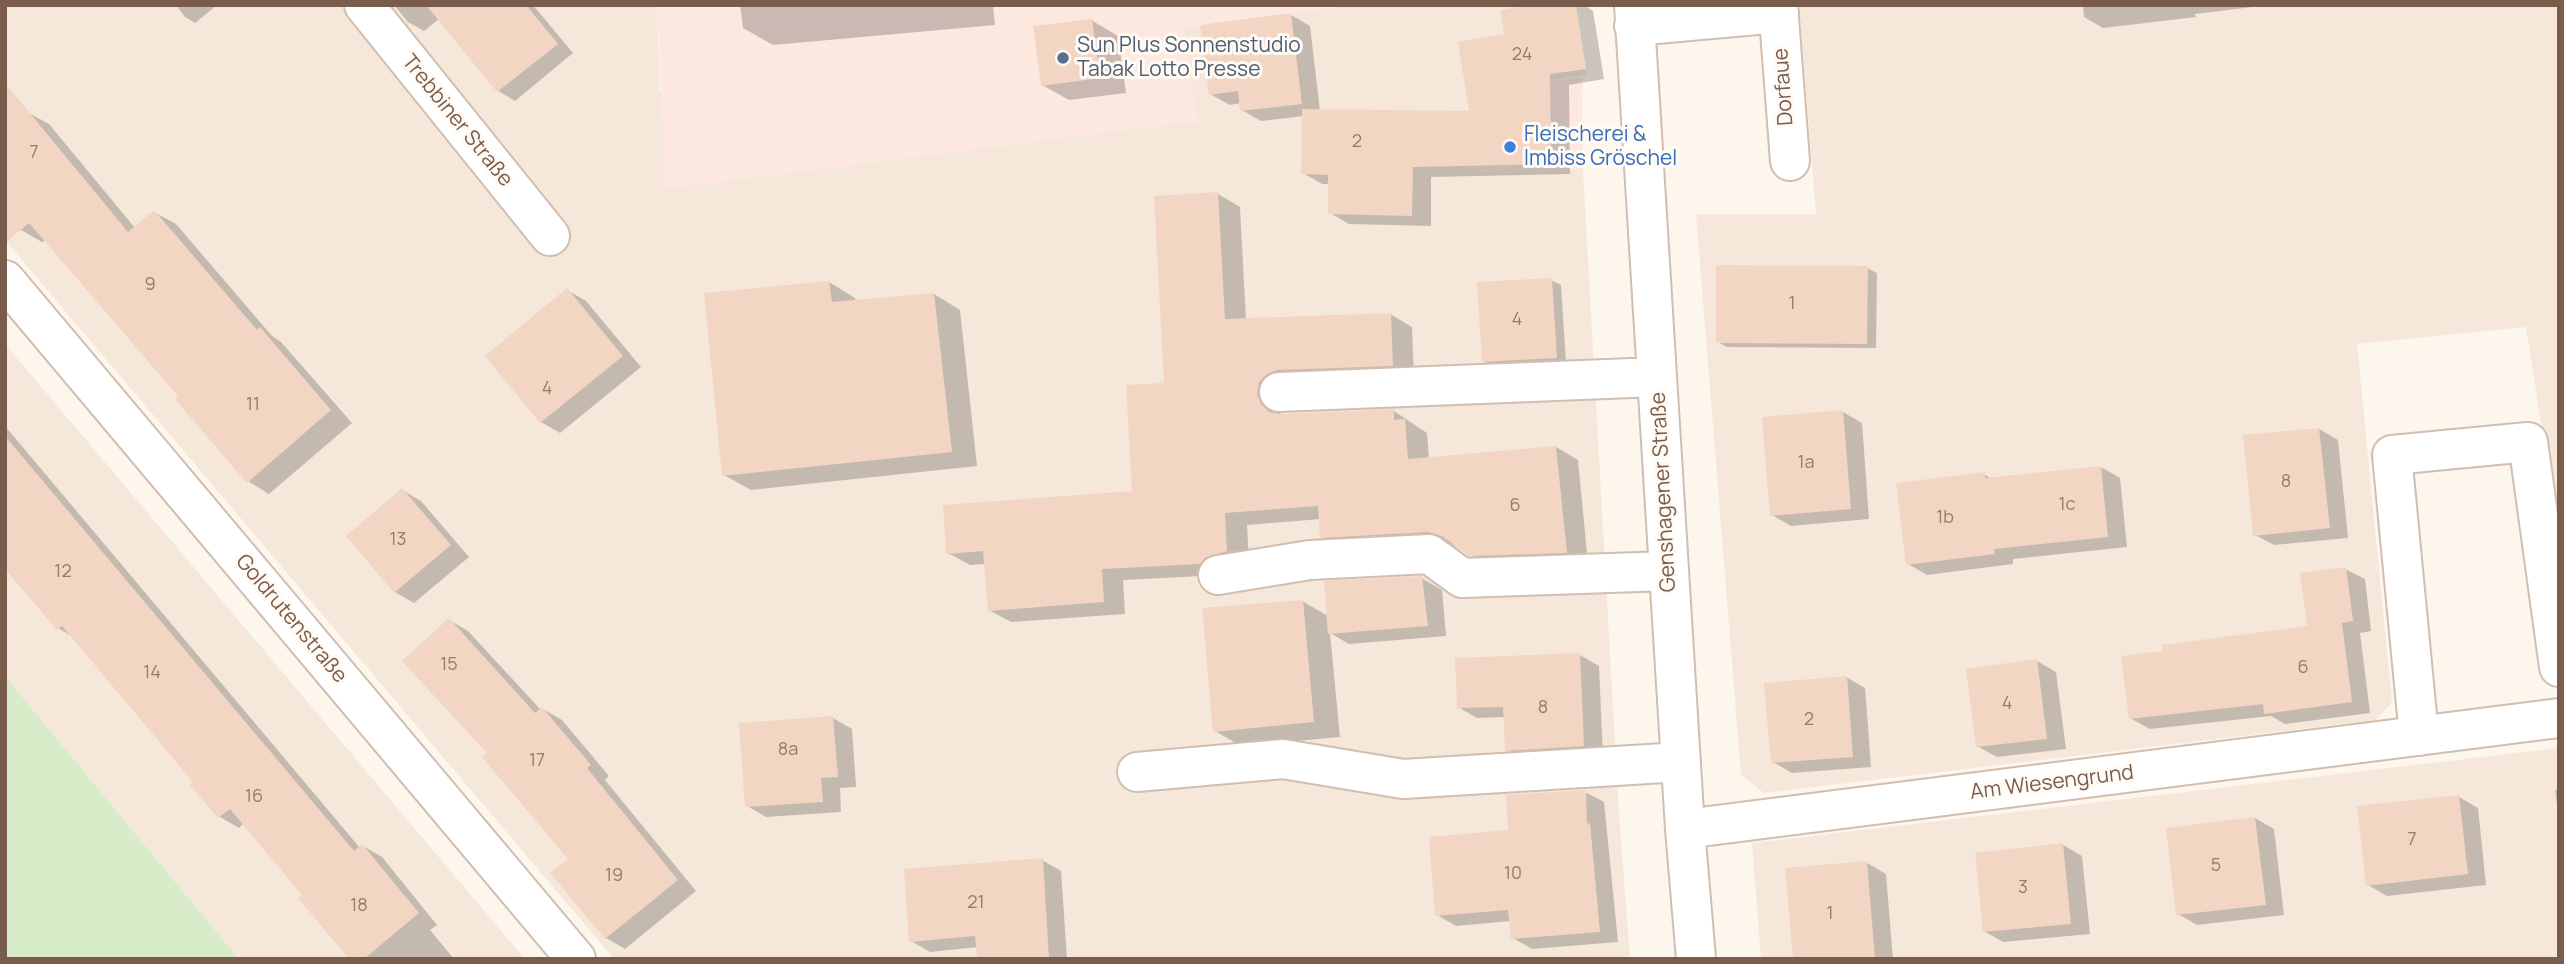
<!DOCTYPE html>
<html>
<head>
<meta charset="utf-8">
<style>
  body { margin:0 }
  #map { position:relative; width:2564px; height:964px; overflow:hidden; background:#fdf6ec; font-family:Manrope,sans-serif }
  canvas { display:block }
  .frame { position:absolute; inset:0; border:7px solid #7a5c4d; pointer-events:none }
</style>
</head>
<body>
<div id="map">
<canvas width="2564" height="964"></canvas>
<div class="frame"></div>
</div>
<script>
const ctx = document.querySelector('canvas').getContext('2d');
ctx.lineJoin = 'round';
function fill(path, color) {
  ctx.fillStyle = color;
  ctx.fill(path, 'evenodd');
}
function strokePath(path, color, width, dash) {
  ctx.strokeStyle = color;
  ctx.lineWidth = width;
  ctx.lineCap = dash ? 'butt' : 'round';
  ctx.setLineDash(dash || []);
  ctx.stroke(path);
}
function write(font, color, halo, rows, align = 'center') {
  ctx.font = font + ' Manrope,sans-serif';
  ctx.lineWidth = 6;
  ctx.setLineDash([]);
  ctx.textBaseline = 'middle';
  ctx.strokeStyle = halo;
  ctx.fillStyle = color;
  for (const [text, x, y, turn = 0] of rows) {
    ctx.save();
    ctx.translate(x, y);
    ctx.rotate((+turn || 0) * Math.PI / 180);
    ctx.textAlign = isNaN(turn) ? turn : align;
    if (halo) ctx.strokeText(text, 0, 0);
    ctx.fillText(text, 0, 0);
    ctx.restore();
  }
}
const residential = new Path2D(`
  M5,5H657L660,92L1198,122L1182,27L1353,5H1575L1586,75L1474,90L1476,172L1583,169L1619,814L1630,959H614L5,240Z
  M1799,5H2559V540L2526,327L2357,344L2392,702L2376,720L1764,793L1741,775L1696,214H1816Z
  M5,344L525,959H239L5,676Z
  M2559,748V959H1761L1752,843Z`);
const commercial = new Path2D(`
  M657,5H1353L1183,27L1198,121L666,189Z
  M1582,77L1583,169L1476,173L1474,90Z`);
const green = new Path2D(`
  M5,676L239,959H5Z`);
const shadow = new Path2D(`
  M176,5H217L195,23L185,17Z
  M394,5H533L573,53L515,101L500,92L439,19L424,31L408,22Z
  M740,5H993L995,25L773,45L743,28Z
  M1540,5H1584L1593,11L1604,79L1569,85L1570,174L1431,177V226L1349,224L1330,213V184H1322L1303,173L1304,116L1261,121L1242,110L1241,103L1230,105L1210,94L1291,15L1310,26L1320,111L1471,113L1506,36Z
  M2083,5H2269L2195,14L2196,17L2103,28L2084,17Z
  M1091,20L1118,36L1126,93L1069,100L1042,85Z
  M27,112L49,124L135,228L154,212L176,224L272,336L281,342L352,423L269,494L248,481L181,397L46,240L42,242L21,230Z
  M1218,194L1240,207L1246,320L1390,314L1412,327L1414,377L1279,406L1281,416L1394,411L1427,433L1429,459L1556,447L1578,460L1588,564L1492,568L1451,544L1344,549L1322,537L1321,519L1247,525L1249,563L1222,575L1123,580L1125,614L1011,622L989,610L986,564L970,565L948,553L1134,493Z
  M1867,268L1877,273L1876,348L1727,347L1718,342Z
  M1551,280L1561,285L1566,363L1493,367L1484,361Z
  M829,282L855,298L856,302L934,294L960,310L977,466L751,490L724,475Z
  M567,290L586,301L641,367L560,433L541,422Z
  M1843,412L1862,423L1869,519L1791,526L1772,515Z
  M5,426L360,848L363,846L382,857L437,925L430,930L454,959H351L304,895L244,823L239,828L220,817L192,786L196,783L73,637L58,628L5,558Z
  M2319,429L2338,440L2348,538L2274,545L2255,535Z
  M2101,467L2120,478L2127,547L2013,559V564L1927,575L1908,564L1984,474L1992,479Z
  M402,490L421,501L469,557L414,603L395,592Z
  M2345,569L2365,579L2371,631L2360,633L2370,713L2285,724L2271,716L2150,729L2130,718L2165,652L2309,628Z
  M1423,579L1442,590L1446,636L1349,644L1330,633L1340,737L1241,746L1215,731L1302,601L1328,616L1326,583Z
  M449,620L468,631L541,710L543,709L562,720L609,776L605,780L696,891L625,949L606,938L570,859L490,753Z
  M1580,655L1599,666L1603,756L1526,761L1507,750L1505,717L1477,718L1458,707Z
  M2037,661L2056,672L2066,749L1997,757L1977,746Z
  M1846,677L1865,688L1871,767L1792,773L1773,762Z
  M833,718L852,729L856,787L840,788L841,812L766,817L747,806Z
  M2555,790H2559V820Z
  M1585,792L1604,802L1618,942L1532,949L1513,938L1511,921L1456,926L1437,915L1510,832Z
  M2459,797L2478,808L2486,885L2387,896L2368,885Z
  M2255,818L2274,829L2284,915L2197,925L2178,914Z
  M2063,845L2082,856L2090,934L2003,942L1984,931Z
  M1042,860L1061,871L1067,959H979L978,947L930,952L911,941Z
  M1867,863L1886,874L1893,959H1794Z`);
const building = new Path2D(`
  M426,5H526L558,44L497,92Z
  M1529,5H1576L1586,69L1550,74L1551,164L1413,167L1412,216L1328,214V175L1301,174L1302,109L1469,111L1458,42L1504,34L1500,10Z
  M1291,13L1302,104L1240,111L1238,91L1209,95L1200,25Z
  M1092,19L1100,78L1041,86L1033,26Z
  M5,83L128,232L154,210L257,330L260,327L331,410L247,483L175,399L178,396L29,223L5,243Z
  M1218,192L1225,319L1391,313L1393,366L1277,370L1267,374L1259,382L1257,394L1261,404L1269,412L1280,414L1394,409V420L1405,419L1408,459L1556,446L1567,553L1469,556L1442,536L1428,532L1320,538L1318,506L1225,513L1227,551L1205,558L1200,564L1102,569L1104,602L988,611L983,551L946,554L943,505L1132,491L1126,385L1164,383L1154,196Z
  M1716,265L1868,266L1867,344L1716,343Z
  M1552,278L1557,358L1482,362L1477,282Z
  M829,281L832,302L934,293L952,452L722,476L704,293Z
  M567,288L623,356L540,423L485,356Z
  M1843,410L1851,509L1770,516L1762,417Z
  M2319,428L2330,528L2253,536L2243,435Z
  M5,436L354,851L362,844L419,913L364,959H349L298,898L302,895L230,809L218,818L190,785L193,782L62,626L57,630L5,569Z
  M2101,466L2108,537L1994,549L1995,554L1906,565L1896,483L1985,472V478Z
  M402,488L451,545L394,593L346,536Z
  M2346,567L2353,621L2342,623L2352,702L2264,714L2263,704L2129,719L2121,656L2163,651L2162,645L2307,626L2300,573Z
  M1422,576L1428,626L1328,634L1324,581Z
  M1303,600L1314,722L1213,732L1202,608Z
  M449,618L535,713L542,707L591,765L587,768L678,880L605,939L550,873L568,859L482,757L487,753L402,661Z
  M1580,653L1584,746L1505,751L1503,707L1457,708L1455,658Z
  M2037,659L2047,739L1976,747L1966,669Z
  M1847,676L1853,757L1771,763L1764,683Z
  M833,716L838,777L821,778L823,802L745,807L739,723Z
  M1586,790L1587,824L1590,823L1600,932L1511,939L1508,910L1435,916L1429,837L1508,830L1506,795Z
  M2459,795L2468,874L2366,886L2357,806Z
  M2255,817L2266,905L2176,915L2166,828Z
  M2063,843L2071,924L1983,932L1975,853Z
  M1043,858L1049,959H977L975,936L909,942L904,869Z
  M1867,861L1875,959H1793L1785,868Z`);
const minor = new Path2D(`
  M364,5L550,236
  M1634,5L1685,829L1696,959
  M1778,5L1790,161
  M1634,26L1779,13
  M5,280L576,959
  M1279,392L1657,377
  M1218,575L1310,560L1429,554L1462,578L1669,571
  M2419,736L2392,455L2528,442L2559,667
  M1137,772L1283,759L1403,779L1681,762
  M1685,829L2559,718`);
const markers = [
  [1063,58,7,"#5c6f8a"],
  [1510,147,7,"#3f7fe0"]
];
const numberNames = [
  ["24",1522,55],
  ["2",1357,142],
  ["7",34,153],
  ["9",150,285],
  ["1",1792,304],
  ["4",1517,320],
  ["4",547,389],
  ["11",253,405],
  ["1a",1806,463],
  ["8",2286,482],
  ["1c",2067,505],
  ["6",1515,506],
  ["1b",1945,518],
  ["13",398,540],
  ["12",63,572],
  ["15",449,665],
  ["6",2303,668],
  ["14",152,673],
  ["4",2007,704],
  ["8",1543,708],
  ["2",1809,720],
  ["8a",788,750],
  ["17",537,761],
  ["16",254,797],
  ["7",2412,840],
  ["5",2216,866],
  ["10",1513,874],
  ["19",614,876],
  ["3",2023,888],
  ["21",976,903],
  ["18",359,906],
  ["1",1830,914]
];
const serviceNames = [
  ["Sun Plus Sonnenstudio",1077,46],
  ["Tabak Lotto Presse",1077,70]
];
const streetNames = [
  ["Dorfaue",1784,87,-94],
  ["Trebbiner Straße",457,121,51],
  ["Genshagener Straße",1664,492,-93],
  ["Goldrutenstraße",291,619,50],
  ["Am Wiesengrund",2052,783,-7]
];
const shopNames = [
  ["Fleischerei &",1524,135],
  ["Imbiss Gröschel",1524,159]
];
fill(residential, '#f5e8da');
fill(commercial, '#fde8e0');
fill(green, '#d8ecc9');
fill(shadow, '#0003');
fill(building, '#f3d5c3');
strokePath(minor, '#d1beb0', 42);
strokePath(minor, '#fff', 38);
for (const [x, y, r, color] of markers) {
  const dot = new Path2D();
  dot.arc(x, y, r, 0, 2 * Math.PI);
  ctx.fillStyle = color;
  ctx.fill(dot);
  strokePath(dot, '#fffaf3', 2.5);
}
write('18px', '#987a6a', null, numberNames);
write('21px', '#4e5e75', '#fffaf3', serviceNames, 'left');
write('21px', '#7a5c4d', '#fffaf3', streetNames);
write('21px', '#366cbe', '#fffaf3', shopNames, 'left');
</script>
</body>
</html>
